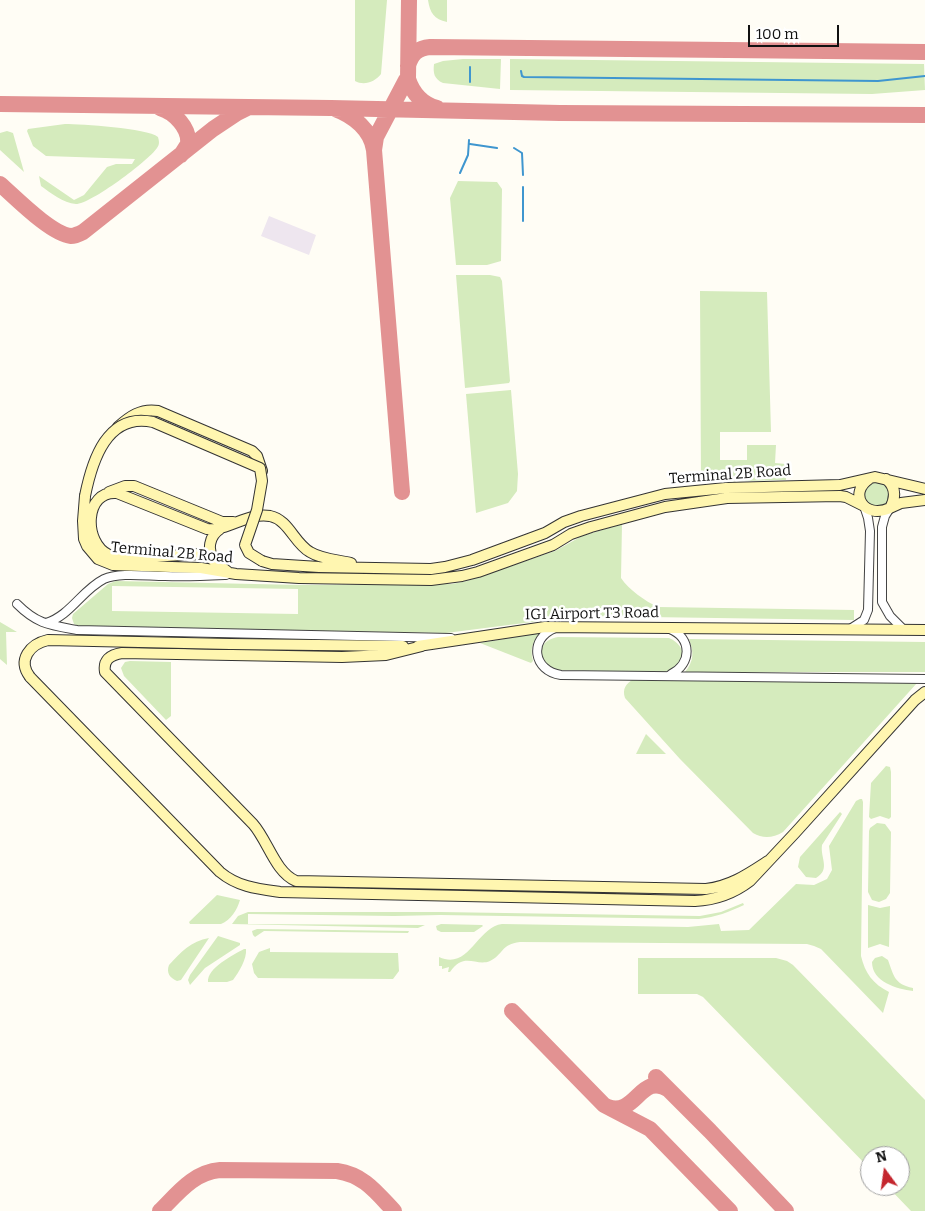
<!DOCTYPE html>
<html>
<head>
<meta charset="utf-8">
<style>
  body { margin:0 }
  #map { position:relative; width:925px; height:1211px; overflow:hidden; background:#fffdf5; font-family:Bitter,serif }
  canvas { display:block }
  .north { position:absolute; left:860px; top:1146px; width:50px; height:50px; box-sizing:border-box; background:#fff; border:1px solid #a0a0a0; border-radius:50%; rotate:346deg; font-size:14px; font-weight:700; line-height:20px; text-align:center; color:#111 }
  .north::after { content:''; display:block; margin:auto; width:18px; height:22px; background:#c4262e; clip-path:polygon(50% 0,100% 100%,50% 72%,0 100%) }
  .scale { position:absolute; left:748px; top:25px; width:91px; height:22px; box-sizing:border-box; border:2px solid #111; border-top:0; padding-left:6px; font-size:15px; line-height:18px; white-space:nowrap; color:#111; -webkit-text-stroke:4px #fff; paint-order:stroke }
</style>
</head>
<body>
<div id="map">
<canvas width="925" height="1211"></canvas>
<div class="north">N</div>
<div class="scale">100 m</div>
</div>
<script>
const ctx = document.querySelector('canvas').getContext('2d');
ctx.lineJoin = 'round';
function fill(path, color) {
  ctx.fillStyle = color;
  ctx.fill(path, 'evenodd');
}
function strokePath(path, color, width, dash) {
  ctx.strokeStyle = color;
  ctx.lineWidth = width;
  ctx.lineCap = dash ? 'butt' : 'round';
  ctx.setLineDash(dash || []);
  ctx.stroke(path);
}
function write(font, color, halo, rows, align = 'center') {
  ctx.font = font + ' Bitter,serif';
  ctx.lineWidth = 5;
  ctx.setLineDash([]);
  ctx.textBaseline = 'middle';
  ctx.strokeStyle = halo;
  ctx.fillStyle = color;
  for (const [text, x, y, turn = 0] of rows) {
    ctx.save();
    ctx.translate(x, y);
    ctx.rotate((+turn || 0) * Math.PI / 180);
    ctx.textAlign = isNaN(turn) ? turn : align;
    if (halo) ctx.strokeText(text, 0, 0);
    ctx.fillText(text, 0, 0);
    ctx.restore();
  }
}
const industrial = new Path2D(`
  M269,216L316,235L309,255L261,236Z`);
const green = new Path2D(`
  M355,0H387L381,74C375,82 364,86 355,81Z
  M428,0H447V22C434,19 430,13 428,0Z
  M463,59H501L500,89L443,83C434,79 433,73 434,64L443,61Z
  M510,59L924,64L925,90L872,94L510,90Z
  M65,124C81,124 147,128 158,137C159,141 160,144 157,148C148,161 91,204 76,204C63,203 51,193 41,186L39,176L74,200L84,195L107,167L116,164H132L135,159L46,156L33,146L27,131L28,129Z
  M7,131L13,133L24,172L0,150V133Z
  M458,181L497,182L502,189L501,261L487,265H456L450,198Z
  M456,275H490L500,277L502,281L510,381L509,383L465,388Z
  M700,291L767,292L771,432H720V460H747V445H776L775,463L786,464V480L701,482Z
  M511,390L518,474L517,491L508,503L476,513L466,394Z
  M881,480L891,490L888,503L884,506H871C863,498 863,493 868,483Z
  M622,524L621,578C629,590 645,601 658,607L854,610V620L579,616L446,633L80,627L74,624L72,618L73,614L108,584L116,581L300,585L452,584L467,581L555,551L582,536ZM112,586L298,589V614L112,611Z
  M0,622L17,632H6L7,665L0,659Z
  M540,633C532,642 530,649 533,661L531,663L480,643Z
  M558,637L669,638C690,647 685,668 664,672L553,670L542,660C540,646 544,640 558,637Z
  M689,639L925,642V672H685C694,661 694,652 689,639Z
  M130,661L171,662V716L166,720L124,676L121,668L125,662Z
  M634,679L916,682L917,683L783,832C773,838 763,839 753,833L680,759L625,698C622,689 626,683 634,679Z
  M646,734L666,754H636Z
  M886,766L890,767L891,772V817L889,819L880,816L871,819L869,817L871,783Z
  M860,799H862L863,802L861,956C865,973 873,984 889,992L883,1013L821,949L814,946L807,944L520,942C501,944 503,955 490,961C476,967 464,951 450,972H448L449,967L442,969V966H439V957C469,971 477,927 502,924L688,927L719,924L721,931L749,930L796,884L814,885L827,879L832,870L829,846L856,801Z
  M840,812L842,814L822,845C820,858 831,869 816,878L806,877L798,867L800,857Z
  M877,823L885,824L891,832L890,893L886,899L879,902L872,900L868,892L869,831L870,828Z
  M217,895L240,900C237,910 231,920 221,924H190L189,922Z
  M743,903L744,905C729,912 716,917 699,919L440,915L394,916L248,914V924L425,925L418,928L232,924L238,916L248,912H440L700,916L721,912Z
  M868,905L880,908L890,906L889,947L880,944L868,948Z
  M441,924L482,925L483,926L474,932H441L437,930L436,926Z
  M257,929L409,931L408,933L264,931L255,937L253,935L252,931Z
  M218,936L240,943V945L205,968L190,985L188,980L190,975Z
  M209,938L181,980L177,981C170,978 166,973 169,965C181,952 191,941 209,938Z
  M270,948V952L398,953L399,971L393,979L258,978L254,973L252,964L259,952Z
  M244,949H246C247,959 239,972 233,980L227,982H208C207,968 233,955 244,949Z
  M882,956L888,960C894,976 894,984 913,988V991C897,989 872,982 872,962L875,958Z
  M638,958H776L787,961L793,965L925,1100V1211H911L887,1186H900V1156H870V1169L703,997L697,994H638Z`);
const stream = new Path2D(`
  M521,71L522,76L524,77L878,81L925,76
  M470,82V67
  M470,144L497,148
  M514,148L522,153L523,175
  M460,173L468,155L469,140
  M523,187V221`);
const taxiway = new Path2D(`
  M409,0L408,79C413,94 422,104 437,108
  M408,66C411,55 417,48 430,47L925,52
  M0,104L331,108L560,113L925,115
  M160,108C174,112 190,128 188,144L181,155
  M335,109C354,116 371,130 374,150
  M0,184C16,198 51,234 71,236C75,236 79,234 83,232L213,129L237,113L247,108
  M402,492L374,150L376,137L406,80
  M512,1011L604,1105L650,1129L730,1211
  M656,1077L710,1131L786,1211
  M608,1107C636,1117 641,1071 669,1090
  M160,1211C178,1193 194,1172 220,1170L337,1171C364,1175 376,1192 394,1211`);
const street = new Path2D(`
  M890,508L885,516L882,527V602L890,616L904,630
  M17,604C37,624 49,625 77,630L451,638
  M46,623C70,616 82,590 104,579C119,572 147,576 165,576C185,577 205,576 226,575
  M555,628C528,639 533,671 561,675L925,679
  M670,629C692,638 692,664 671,674
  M850,629L864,620L868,610L870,531L868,518L864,506`);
const secondary = new Path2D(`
  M118,427C129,417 141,408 158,411L252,451L257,456L262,471
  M869,479C848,493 864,520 890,508C896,497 896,487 886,479
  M109,492L125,486H134L222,522H233
  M85,496L83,521L84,539L87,546L98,559L113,565L201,568L236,574L299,578L431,580L462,576L478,572L553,545L571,534L591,527L665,507L727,498L840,496L846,497L864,506
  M890,508L901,503L925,500
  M214,561C207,550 209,536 220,529
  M262,561L272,564L319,567L431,569L445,567L472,560L545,533L564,522L581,516L665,494L726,488L840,485L875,477L925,489
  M227,571C219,566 213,558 205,555C198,553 189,555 182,555C165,556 123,561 109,555C83,543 84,490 117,493L207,529C229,531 247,512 270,516C289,520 294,543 310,552C321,559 338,560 351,563
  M230,644L403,646
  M418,646L545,627L925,630
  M422,646L386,655L342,657L122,653C110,655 103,660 105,672L253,824C268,841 275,872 296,881L706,889C731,886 748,874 768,861
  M30,677L220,872C238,887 258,889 280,892L695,901C716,900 733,894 750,881L795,833L915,700L925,692`);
const secondaryBridge = new Path2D(`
  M85,496C92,461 107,412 153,422L260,468L262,481L257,510L245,545L249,553L262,561
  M30,677C17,660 30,644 48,640L230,644`);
const streetNames = [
  ["Terminal 2B Road",730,475,-4],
  ["Terminal 2B Road",172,553,5],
  ["IGI Airport T3 Road",592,614,-1]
];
fill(industrial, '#eee6ef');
fill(green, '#d5ebbd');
strokePath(stream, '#3f96cf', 2);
strokePath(taxiway, '#e29292', 16);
strokePath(street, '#444', 10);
strokePath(secondary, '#333', 12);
strokePath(street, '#fff', 8);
strokePath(secondary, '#fff6b0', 10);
strokePath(secondaryBridge, '#333', 12, []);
strokePath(secondaryBridge, '#fff6b0', 10);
write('15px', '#111', '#fff', streetNames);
</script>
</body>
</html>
